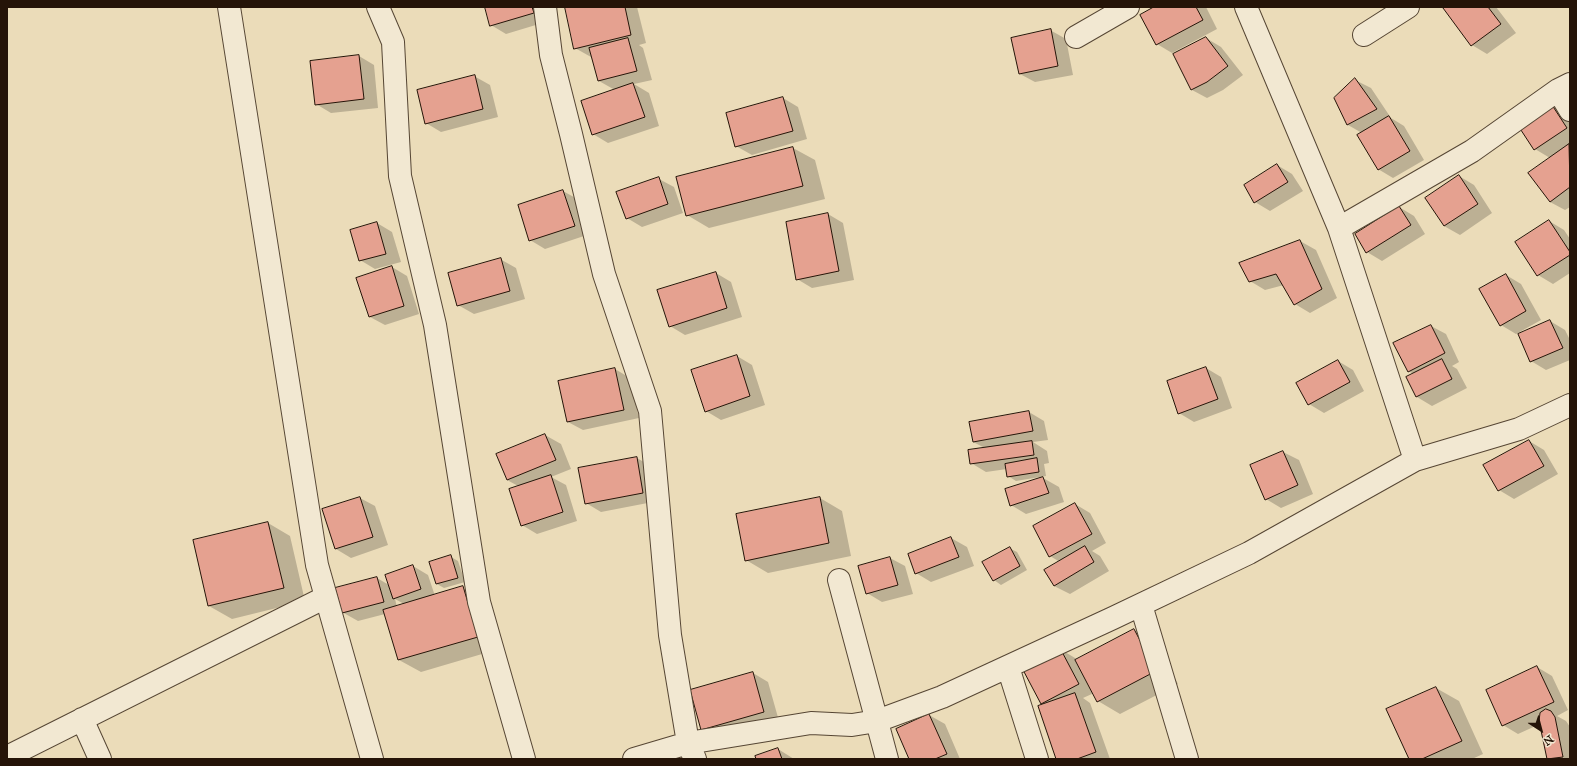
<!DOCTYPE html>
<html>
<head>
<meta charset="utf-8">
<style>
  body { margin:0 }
  #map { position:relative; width:1577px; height:766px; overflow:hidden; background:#ebdcb9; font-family:"IM FELL Great Primer",serif }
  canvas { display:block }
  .frame { position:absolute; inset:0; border:8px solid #251408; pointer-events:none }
  .north { position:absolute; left:1521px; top:710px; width:40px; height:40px; -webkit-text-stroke:3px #f2e8d2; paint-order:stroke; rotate:144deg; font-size:11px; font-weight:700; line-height:16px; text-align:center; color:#251408 }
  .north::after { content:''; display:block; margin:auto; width:14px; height:18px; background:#251408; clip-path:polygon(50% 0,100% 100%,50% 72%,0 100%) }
</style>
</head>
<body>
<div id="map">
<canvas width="1577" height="766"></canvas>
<div class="frame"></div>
<div class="north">N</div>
</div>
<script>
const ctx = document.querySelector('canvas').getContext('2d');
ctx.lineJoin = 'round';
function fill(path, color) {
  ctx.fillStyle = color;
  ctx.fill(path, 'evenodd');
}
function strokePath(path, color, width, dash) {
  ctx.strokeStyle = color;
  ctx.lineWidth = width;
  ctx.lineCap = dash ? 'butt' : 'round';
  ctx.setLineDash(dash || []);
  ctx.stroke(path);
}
const shadow = new Path2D(`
  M486,7H545L549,21L506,34L491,25Z
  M569,7H637L646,43L639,45L643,48L652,80L634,84L649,93L659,126L608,143L593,134L615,90L599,81L592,56L591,57L575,48Z
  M1156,7H1206L1217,29L1172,53L1157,44Z
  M1446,7H1496L1516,33L1487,54L1472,45Z
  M1050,30L1066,39L1073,75L1035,82L1020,74Z
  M1206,38L1221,47L1243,75L1223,90L1207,98L1192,90Z
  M359,56L374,65L378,108L331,113L316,104Z
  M474,76L490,85L498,117L441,132L426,123Z
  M1355,80L1371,88L1391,118L1404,126L1424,160L1393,178L1378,169L1362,133L1348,125L1335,98Z
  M783,98L798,107L807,139L752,155L736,146Z
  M1550,104L1565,112L1570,120V207L1565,210L1550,202V158L1535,149Z
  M793,148L815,160L825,199L709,228L687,215Z
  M1277,165L1292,174L1303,191L1270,211L1255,202Z
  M1459,176L1474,185L1492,213L1460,235L1444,226Z
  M659,179L674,187L683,213L642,227L627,218Z
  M563,191L579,200L590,234L545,249L530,240Z
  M1399,207L1414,216L1425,234L1382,261L1367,252Z
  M828,214L843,223L854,280L812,288L797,279Z
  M1549,221L1564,230L1570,239V273L1553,284L1538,275Z
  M377,223L392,232L401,262L375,269L360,260Z
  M1300,241L1316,250L1337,298L1310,313L1295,304L1284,285L1265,290L1250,281Z
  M500,259L516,268L525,299L474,314L458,305Z
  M392,267L407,276L419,314L385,325L370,317Z
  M716,273L731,282L742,317L685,335L670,326Z
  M1506,275L1521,284L1541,320L1516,334L1501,325Z
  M1550,321L1565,330L1570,340V360L1546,370L1531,361Z
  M1431,326L1446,334L1459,362L1452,366L1457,369L1467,388L1432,406L1417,397L1407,377L1414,374L1408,371Z
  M737,356L752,365L765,405L721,420L706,411Z
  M1338,361L1353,370L1364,391L1324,413L1309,404Z
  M1206,368L1221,377L1232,408L1194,422L1179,413Z
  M615,369L630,378L639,418L583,430L568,422Z
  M1029,412L1044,421L1048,440L1033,442L1047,451L1049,463L1044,464L1046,476L1016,481L1008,476L1007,469L986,472L971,463L985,448L973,442Z
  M545,435L561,444L571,469L551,477L566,485L577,521L537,534L522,525L520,487L507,480Z
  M1529,441L1544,450L1558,474L1514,499L1499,490Z
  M1283,452L1299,460L1313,494L1281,508L1266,499L1251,466Z
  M637,458L652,467L658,501L601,512L586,503Z
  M1043,478L1059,487L1064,502L1026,514L1011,505Z
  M360,498L375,506L388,545L351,558L336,549L323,510Z
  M820,498L842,511L851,556L768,573L746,560Z
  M1075,504L1090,513L1106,543L1092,551L1100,556L1109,571L1070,594L1054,586L1060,562L1050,556Z
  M268,523L290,536L305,601L232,619L209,606Z
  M951,538L967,547L974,566L931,582L916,573Z
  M1009,548L1017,552L1027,570L1001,585L994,580Z
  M451,557L458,561L465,582L444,588L437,584Z
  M890,558L905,566L913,594L882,602L867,593Z
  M413,566L428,575L435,596L463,588L485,600L499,649L421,672L399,660L385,614L358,621L342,612L377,578L389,585ZM395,599L406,605L397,607Z
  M1134,630L1157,643L1178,684L1120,714L1098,701L1094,693L1083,698L1090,703L1110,759H1057L1044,705L1041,703L1060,649L1075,658L1077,661Z
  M1537,667L1552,676L1568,710L1557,716L1566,721L1570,727V759H1548L1540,724L1518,734L1503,725L1487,691Z
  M753,673L768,682L779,721L717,738L702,729Z
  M1436,688L1459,701L1483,754L1472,759H1411Z
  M929,715L945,724L960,759H910L897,729Z
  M778,749L794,759H758Z`);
const building = new Path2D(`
  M485,7H532L534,13L490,26Z
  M565,7H625L631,35L574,49Z
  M1154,7H1196L1203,20L1156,45L1140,15Z
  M1444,7H1488L1501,24L1471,46L1443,8Z
  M1051,29L1058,66L1019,74L1011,38Z
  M1206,37L1228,66L1207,82L1191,90L1173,54Z
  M628,38L637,71L598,81L589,48Z
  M359,55L364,99L315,105L310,61Z
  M475,75L483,109L425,124L417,90Z
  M1355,78L1377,109L1347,125L1334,98Z
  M633,83L645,117L592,135L581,101Z
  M783,97L793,131L735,147L726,113Z
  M1550,102L1567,128L1534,150L1517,124Z
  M1389,116L1410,151L1378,170L1357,135Z
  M1569,144L1570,187L1550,202L1528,173Z
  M793,147L803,186L686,216L676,177Z
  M1277,164L1288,182L1254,203L1244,185Z
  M1459,175L1478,204L1444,226L1425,198Z
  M659,177L668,204L626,219L616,192Z
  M563,190L575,226L529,241L518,205Z
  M1399,206L1411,225L1366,253L1355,234Z
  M828,213L839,271L796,280L786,222Z
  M1549,220L1570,252V255L1537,276L1515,242Z
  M377,222L386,254L359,261L350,230Z
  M1300,240L1322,289L1294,305L1276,274L1249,282L1239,263Z
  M501,258L510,291L457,306L448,273Z
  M392,266L404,306L369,317L356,278Z
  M716,272L727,308L669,327L657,290Z
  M1506,274L1526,311L1500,326L1479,289Z
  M1550,320L1563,348L1530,362L1518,334Z
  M1431,325L1445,353L1408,372L1393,343Z
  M737,355L750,396L705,412L691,370Z
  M1442,359L1452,379L1416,397L1406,377Z
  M1338,360L1350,382L1308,405L1296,383Z
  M1206,367L1218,399L1178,414L1167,381Z
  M615,368L624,410L567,422L558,381Z
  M1029,411L1033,431L973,442L969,422Z
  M545,434L556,460L507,480L496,454Z
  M1529,440L1544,466L1498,491L1483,465Z
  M1032,441L1034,455L970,464L968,450Z
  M1283,451L1298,485L1265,500L1250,465Z
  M637,457L643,493L585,504L578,468Z
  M1037,458L1039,472L1007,477L1005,464Z
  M551,475L563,512L521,526L509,489Z
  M1043,477L1049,493L1010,506L1005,489Z
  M360,497L373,537L335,549L322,509Z
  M820,497L829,543L745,561L736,514Z
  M1075,503L1092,534L1049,557L1033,526Z
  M268,522L284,588L208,606L193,540Z
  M951,537L959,557L915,574L908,554Z
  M1085,546L1094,562L1054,586L1044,570Z
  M1010,547L1020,566L993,581L982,562Z
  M451,555L458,578L436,584L429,562Z
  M890,557L898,585L866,594L858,566Z
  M413,565L421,589L393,599L385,575Z
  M377,577L384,602L342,613L335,588Z
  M463,586L478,637L398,660L383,610Z
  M1134,629L1156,671L1097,702L1075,660Z
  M1060,648L1079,684L1041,704L1022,668Z
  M1537,666L1554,702L1502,726L1486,690Z
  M753,672L764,712L701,730L690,690Z
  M1436,687L1462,741L1422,759H1409L1386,709Z
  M1075,693L1096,752L1077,759H1056L1038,706Z
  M1546,709L1551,711L1555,717L1563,757L1547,759L1539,721L1540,713Z
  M929,714L947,754L935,759H909L896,729Z
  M778,748L782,759H756L755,756Z`);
const minor = new Path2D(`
  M229,7L317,565L372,759
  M378,7L393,42L400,176L435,325L479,602L524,759
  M545,7L551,55L571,134L604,274L650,411L670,635L688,743L695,759
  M1246,7L1339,228L1415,460
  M1364,35L1408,7
  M1076,37L1128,7
  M1558,90L1570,110
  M1339,228L1472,151L1558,90L1570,84
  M839,580L887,759
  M1141,605L1187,759
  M1008,667L1037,759
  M82,719L100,759
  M7,757L326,597
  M634,759L688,743L811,723L852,725L877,721L942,697L1113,618L1249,553L1415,460L1519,429L1570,405`);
fill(shadow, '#0003');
fill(building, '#e5a190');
strokePath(building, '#251408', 1);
strokePath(minor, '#564634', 24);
strokePath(minor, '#f2e8d2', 22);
</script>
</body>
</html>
